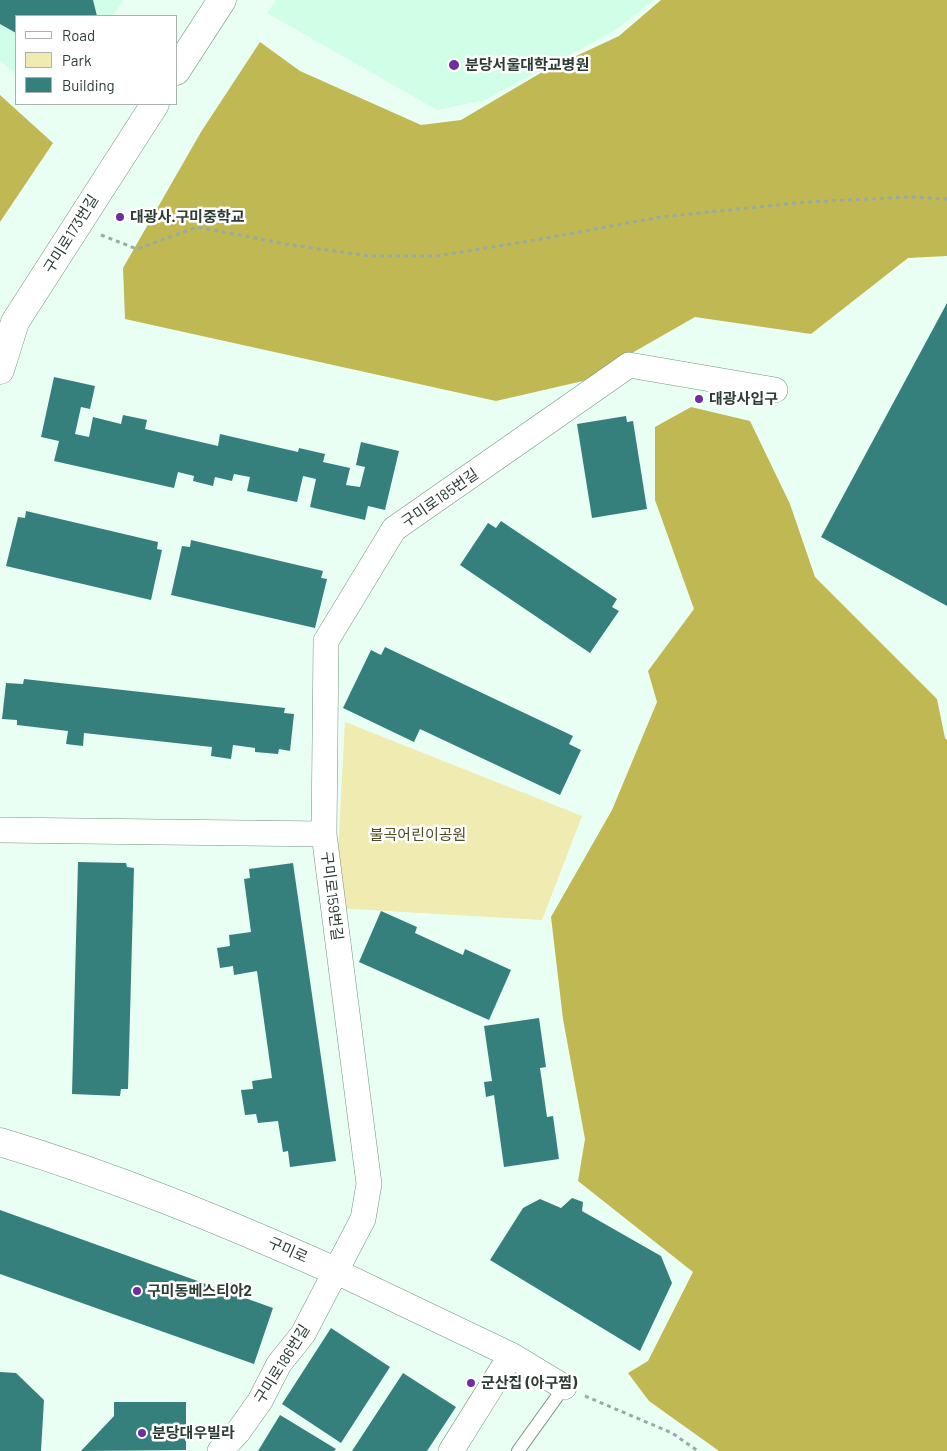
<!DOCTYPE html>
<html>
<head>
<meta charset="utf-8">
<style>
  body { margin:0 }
  #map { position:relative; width:947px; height:1451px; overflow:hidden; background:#e9fff3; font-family:Barlow,sans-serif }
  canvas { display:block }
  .legend { position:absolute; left:15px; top:15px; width:162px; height:90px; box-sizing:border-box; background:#fff; border:1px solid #abb1ae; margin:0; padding:6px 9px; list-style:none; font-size:15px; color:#2d3c35 }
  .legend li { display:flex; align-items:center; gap:10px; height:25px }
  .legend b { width:25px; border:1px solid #abb1ae }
</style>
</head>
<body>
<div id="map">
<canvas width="947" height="1451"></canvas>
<ul class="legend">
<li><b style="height:6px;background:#fff"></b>Road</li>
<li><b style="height:14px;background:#efebb1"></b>Park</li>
<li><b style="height:14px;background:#35807d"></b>Building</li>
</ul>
</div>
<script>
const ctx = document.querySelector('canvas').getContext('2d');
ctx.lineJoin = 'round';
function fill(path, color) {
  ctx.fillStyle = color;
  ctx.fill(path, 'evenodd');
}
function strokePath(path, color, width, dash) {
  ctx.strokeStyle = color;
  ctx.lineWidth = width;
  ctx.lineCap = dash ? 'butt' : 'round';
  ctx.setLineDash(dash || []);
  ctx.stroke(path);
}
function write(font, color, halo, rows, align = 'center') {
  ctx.font = font + ' Barlow,"Noto Sans KR",sans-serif';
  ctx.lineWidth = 5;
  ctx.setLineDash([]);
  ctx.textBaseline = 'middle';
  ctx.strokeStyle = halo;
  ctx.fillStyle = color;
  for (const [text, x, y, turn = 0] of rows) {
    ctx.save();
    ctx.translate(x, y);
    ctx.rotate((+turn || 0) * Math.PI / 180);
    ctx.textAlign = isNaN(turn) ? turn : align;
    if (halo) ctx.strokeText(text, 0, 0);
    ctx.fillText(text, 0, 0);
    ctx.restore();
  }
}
const built = new Path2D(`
  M0,0H123L113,16H16V74L0,60Z
  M276,0H654L614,31L485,100L437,110L267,13Z`);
const green = new Path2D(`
  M345,722L582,816L542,920L335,908Z`);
const forest = new Path2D(`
  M661,0H947V256L908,258L811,334L695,317L583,381L496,401L125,319L123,268L201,132L260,42L300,71L421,125L461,120L544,71L619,36Z
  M0,95L53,143L0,222Z
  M691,407L750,421L790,504L815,577L937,699L945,738L947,740V1451H719L649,1401L628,1373L648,1361L693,1272L578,1181L585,1139L563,1019L551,917L612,810L657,702L648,671L694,609L655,500V427Z`);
const building = new Path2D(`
  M0,0H93L97,16H16V33L0,24Z
  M947,303V606L821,537Z
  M54,377L95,386L90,409L81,407L75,434L89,437L93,417L121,424L123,415L147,420L145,429L218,446L220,434L298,452L299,448L325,454L323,462L350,468L346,485L360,487L365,467L356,465L361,442L399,451L385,510L368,506L365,520L310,507L316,479L303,476L297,502L247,491L250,477L234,474L232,481L215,477L213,486L193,481L194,476L178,472L174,488L54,461L59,441L41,437Z
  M626,416L627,422L633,421L647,509L592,518L577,424Z
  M26,511L158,542L157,549L162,550L151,600L6,566L18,517L25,518Z
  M501,521L617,599L612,607L619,611L590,653L460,565L488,523L496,528Z
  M191,540L323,571L321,578L327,579L315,628L171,595L182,546L190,547Z
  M385,647L573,736L569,744L581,750L560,795L420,729L414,742L343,708L371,650L381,655Z
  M24,679L285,708L284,713L294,714L290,751L279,749L278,754L255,752V748L233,745L231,759L211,756L212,747L84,733L83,746L66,744L68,731L17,725V720L2,719L6,683L23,684Z
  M78,862L126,863L127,867L134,868L128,1089H121L120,1096L72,1094Z
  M293,863L336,1161L290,1167L288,1151L283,1152L278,1121L258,1123L256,1114L245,1115L241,1090L253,1089L252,1081L272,1078L257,971L234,975L233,966L220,968L217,948L230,946L229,935L251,932L244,879L250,878L249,869Z
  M381,911L417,927L415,933L463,955L465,949L511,970L489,1020L359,962Z
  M539,1018L546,1067L540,1068L547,1117L553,1116L559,1159L504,1167L494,1095L486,1097L484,1082L492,1081L484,1026Z
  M572,1198L583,1202L582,1211L661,1256L672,1283L640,1351L490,1260L523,1208L540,1199L561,1208Z
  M0,1210L273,1308L254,1364L0,1274Z
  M331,1328L390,1367L341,1443L282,1404Z
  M0,1372L16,1373L44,1400L41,1451H0Z
  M403,1373L456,1407L427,1451H352Z
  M114,1402H186V1450L81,1451L114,1416Z
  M280,1415L336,1449L334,1451H258Z`);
const path = new Path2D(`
  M101,235L137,249L197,227L292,245L370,256H436L530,241L661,217L806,202L910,197L947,199
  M585,1396L672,1433L698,1451`);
const service = new Path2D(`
  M518,1451L564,1387`);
const minor = new Path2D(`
  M0,830L324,834L369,1184L363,1219L303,1334L279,1364L260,1401L238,1432L220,1451
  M324,834L326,641L394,529L629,365L775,390
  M335,1271L511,1355L564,1387
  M451,1451L511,1355`);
const tertiary = new Path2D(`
  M176,71L222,0
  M0,370L15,322L155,104
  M0,1142C116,1177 225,1222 335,1271`);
const markers = [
  [454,65,6,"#702da2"],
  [120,217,5,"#702da2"],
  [699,399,5,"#702da2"],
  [137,1291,5,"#702da2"],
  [471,1383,5,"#702da2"],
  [142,1433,5,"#702da2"]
];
const poiNames = [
  ["분당서울대학교병원",465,65],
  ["대광사.구미중학교",130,217],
  ["대광사입구",709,399],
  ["구미동베스티아2",147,1291],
  ["군산집 (아구찜)",481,1383],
  ["분당대우빌라",152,1433]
];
const streetNames = [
  ["구미로173번길",71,234,-58],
  ["구미로185번길",440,498,-35],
  ["구미로159번길",332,896,83],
  ["구미로",288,1250,24],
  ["구미로186번길",282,1364,-58]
];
const parkNames = [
  ["불곡어린이공원",418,835]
];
fill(built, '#d0fee6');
fill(green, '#efebb1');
fill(forest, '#c0b853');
fill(building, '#35807d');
strokePath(service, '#729583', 14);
strokePath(minor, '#729583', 26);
strokePath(tertiary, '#729583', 29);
strokePath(path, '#98aba1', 3, [4, 4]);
strokePath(service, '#fff', 12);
strokePath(minor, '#fff', 25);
strokePath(tertiary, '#fff', 28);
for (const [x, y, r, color] of markers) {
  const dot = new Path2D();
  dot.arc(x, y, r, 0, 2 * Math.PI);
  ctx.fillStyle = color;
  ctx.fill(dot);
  strokePath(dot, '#fff', 2);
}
write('bold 15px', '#2d3c35', '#fff', poiNames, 'left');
write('15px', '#2d3c35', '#fff', streetNames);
write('15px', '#514d23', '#fff', parkNames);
</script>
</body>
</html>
